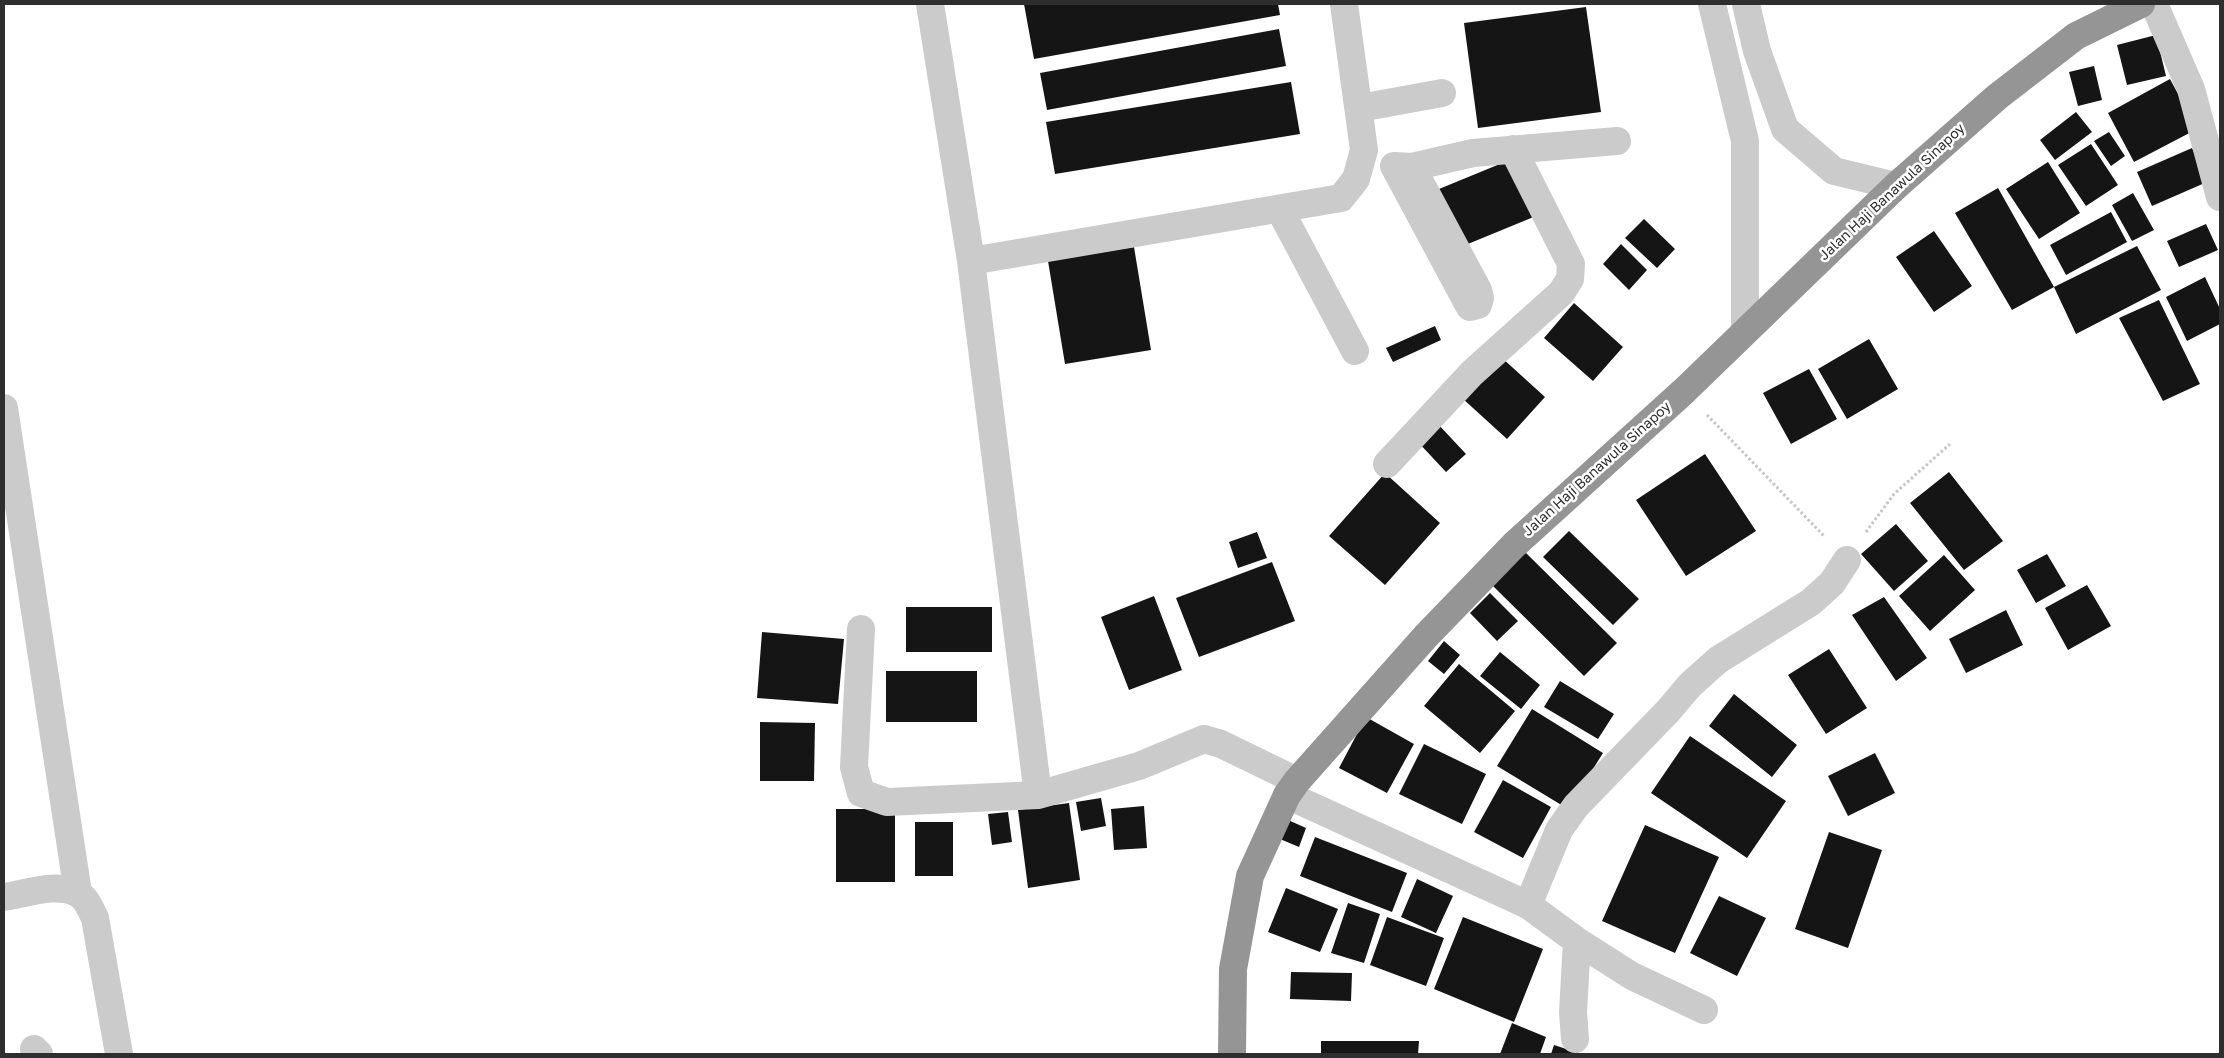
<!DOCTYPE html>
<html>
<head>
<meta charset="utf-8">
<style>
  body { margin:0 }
  #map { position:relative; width:2224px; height:1058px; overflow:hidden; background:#fff; font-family:"Golos Text",sans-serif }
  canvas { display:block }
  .frame { position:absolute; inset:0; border:5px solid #2e2e2e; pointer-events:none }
</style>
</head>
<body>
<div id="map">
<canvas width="2224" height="1058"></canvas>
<div class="frame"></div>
</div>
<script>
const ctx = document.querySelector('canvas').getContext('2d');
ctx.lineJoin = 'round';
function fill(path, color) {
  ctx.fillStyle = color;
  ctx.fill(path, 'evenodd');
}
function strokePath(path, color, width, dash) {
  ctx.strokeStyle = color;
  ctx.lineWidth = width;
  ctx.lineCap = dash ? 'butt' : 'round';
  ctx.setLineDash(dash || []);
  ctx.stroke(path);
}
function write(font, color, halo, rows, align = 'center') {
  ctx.font = font + ' "Golos Text",sans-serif';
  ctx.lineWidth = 5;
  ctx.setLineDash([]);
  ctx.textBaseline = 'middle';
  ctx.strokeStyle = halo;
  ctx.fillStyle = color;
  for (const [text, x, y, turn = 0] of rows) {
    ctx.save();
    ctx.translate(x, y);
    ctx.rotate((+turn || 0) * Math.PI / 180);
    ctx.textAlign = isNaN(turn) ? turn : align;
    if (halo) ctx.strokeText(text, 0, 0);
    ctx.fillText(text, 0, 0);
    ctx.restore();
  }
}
const building = new Path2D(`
  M1024,4H1278L1280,15L1034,59Z
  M1586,7L1601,112L1478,128L1464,23Z
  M1279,29L1286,66L1047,110L1040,73Z
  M2156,35L2166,76L2127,85L2117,45Z
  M2094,66L2102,100L2078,106L2069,72Z
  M2170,79L2197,129L2134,162L2108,113Z
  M1291,82L1300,134L1055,174L1046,122Z
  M2076,112L2092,132L2055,160L2040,140Z
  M2109,132L2125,156L2111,166L2094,141Z
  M2091,144L2118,185L2086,206L2058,165Z
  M2192,148L2207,182L2152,206L2137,172Z
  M1512,159L1536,216L1463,246L1439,189Z
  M2048,162L2080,213L2039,239L2006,189Z
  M1998,188L2054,287L2012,310L1955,213Z
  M2133,193L2154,230L2132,241L2112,205Z
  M2111,212L2127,242L2066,275L2050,245Z
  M1644,219L1675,249L1657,268L1625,238Z
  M2206,224L2218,250L2179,267L2167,241Z
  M1934,231L1972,286L1934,312L1896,257Z
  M1621,244L1647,270L1629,290L1603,264Z
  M2137,246L2161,290L2076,334L2054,287Z
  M1134,247L1151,350L1065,364L1048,261Z
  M2205,277L2220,309V324L2187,341L2166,297Z
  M2159,300L2200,384L2163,401L2119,318Z
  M1574,303L1623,347L1593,381L1544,338Z
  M1435,326L1441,340L1393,362L1386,348Z
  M1869,339L1898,389L1847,419L1818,369Z
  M1501,357L1545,397L1507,439L1462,398Z
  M1809,369L1837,419L1791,444L1763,393Z
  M1437,423L1466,454L1446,472L1417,441Z
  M1705,454L1756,531L1686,576L1636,500Z
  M1949,472L2003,541L1964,570L1910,503Z
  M1385,473L1440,523L1385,585L1329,536Z
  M1896,524L1928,561L1894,591L1861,554Z
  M1569,531L1639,599L1613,625L1543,557Z
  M1257,532L1267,558L1238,568L1229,542Z
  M1525,552L1617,643L1584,676L1492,585Z
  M2047,554L2066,586L2036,603L2017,570Z
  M1944,555L1975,590L1930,631L1899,596Z
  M1272,562L1295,621L1199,657L1176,598Z
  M2087,585L2111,626L2068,650L2045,608Z
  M1490,593L1518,621L1497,641L1470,613Z
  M1154,596L1182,670L1129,690L1101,617Z
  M1884,597L1927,658L1896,681L1852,615Z
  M906,607H992V652H906Z
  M2006,610L2023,645L1966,673L1949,639Z
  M762,632L844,639L838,704L757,698Z
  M1444,641L1460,655L1444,674L1428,661Z
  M1829,649L1867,708L1826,734L1788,675Z
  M1500,652L1540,685L1521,709L1480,676Z
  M1459,664L1515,711L1480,753L1424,706Z
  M886,671H977V722H886Z
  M1560,681L1614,714L1598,739L1544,707Z
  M1734,694L1797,745L1772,777L1709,726Z
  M1532,709L1603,753L1568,809L1497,766Z
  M1366,717L1414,744L1387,793L1339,768Z
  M760,722L815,723L814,781H760Z
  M1690,736L1786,801L1747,858L1651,793Z
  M1424,744L1486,774L1462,824L1399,794Z
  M1875,753L1895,793L1848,816L1828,776Z
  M1503,780L1551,807L1523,858L1474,832Z
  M1101,798L1106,826L1081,831L1076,802Z
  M1069,803L1080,880L1028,888L1018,810Z
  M1144,806L1147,848L1114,850L1111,809Z
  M836,809H895V882H836Z
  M1008,812L1012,842L992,845L988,814Z
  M1288,820L1306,828L1299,847L1280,839Z
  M915,822H953V876H915Z
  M1645,825L1719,857L1675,953L1602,921Z
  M1829,832L1882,850L1848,948L1795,929Z
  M1315,837L1407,873L1392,912L1300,876Z
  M1417,879L1453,896L1436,933L1401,917Z
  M1286,888L1338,909L1320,952L1268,932Z
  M1719,896L1766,918L1737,976L1690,953Z
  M1348,903L1380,914L1364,963L1331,953Z
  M1387,917L1444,938L1426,986L1370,965Z
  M1463,917L1543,949L1514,1022L1434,989Z
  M1291,972L1352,973L1351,1001L1290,999Z
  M1512,1023L1546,1037L1540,1054H1500Z
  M1321,1041H1419L1418,1054H1321Z
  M1554,1045L1582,1054H1551Z`);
const path = new Path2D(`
  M1707,415L1824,536
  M1866,532L1894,494L1950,444`);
const minor = new Path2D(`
  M930,4L971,261L1038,795
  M1712,4L1745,141V329
  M1746,4L1757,51L1785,129L1834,171L1896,186
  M2154,4L2191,89L2220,197
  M1360,108L1442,93
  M1394,166L1467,302L1470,307L1478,305L1480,298L1478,290L1412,167
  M1394,166L1412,167L1473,153L1617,141
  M1280,210L1355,351
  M971,261L1341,198L1356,179L1364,150L1344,4
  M4,408L78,893
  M1387,464L1472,373L1561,293L1570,279L1571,264L1513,149
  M861,629L854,767L861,793L887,802L1038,795L1139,766L1204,739L1221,744L1297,781
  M1287,795L1528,905L1577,941L1632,976L1704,1010
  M4,897C25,894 57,882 77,893C86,897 91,910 95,918L119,1054
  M1528,905L1559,830L1576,806L1668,711L1690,685L1718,660L1811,602L1832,583L1847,560
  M1575,1039L1573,1012L1577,941
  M34,1049L39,1054`);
const highway = new Path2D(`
  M1232,1054L1233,969L1250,876L1287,795L1297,781L1426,636L1514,545L1684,391L1896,186L1997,97L2076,36L2141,4`);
const streetNames = [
  ["Jalan Haji Banawula Sinapoy",1892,192,-43],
  ["Jalan Haji Banawula Sinapoy",1597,469,-42]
];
fill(building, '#151515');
strokePath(path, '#c5c5c5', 3, [2.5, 2.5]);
strokePath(minor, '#cbcbcb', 28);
strokePath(highway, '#959595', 28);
write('14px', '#2e2e2e', '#fff', streetNames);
</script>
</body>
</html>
